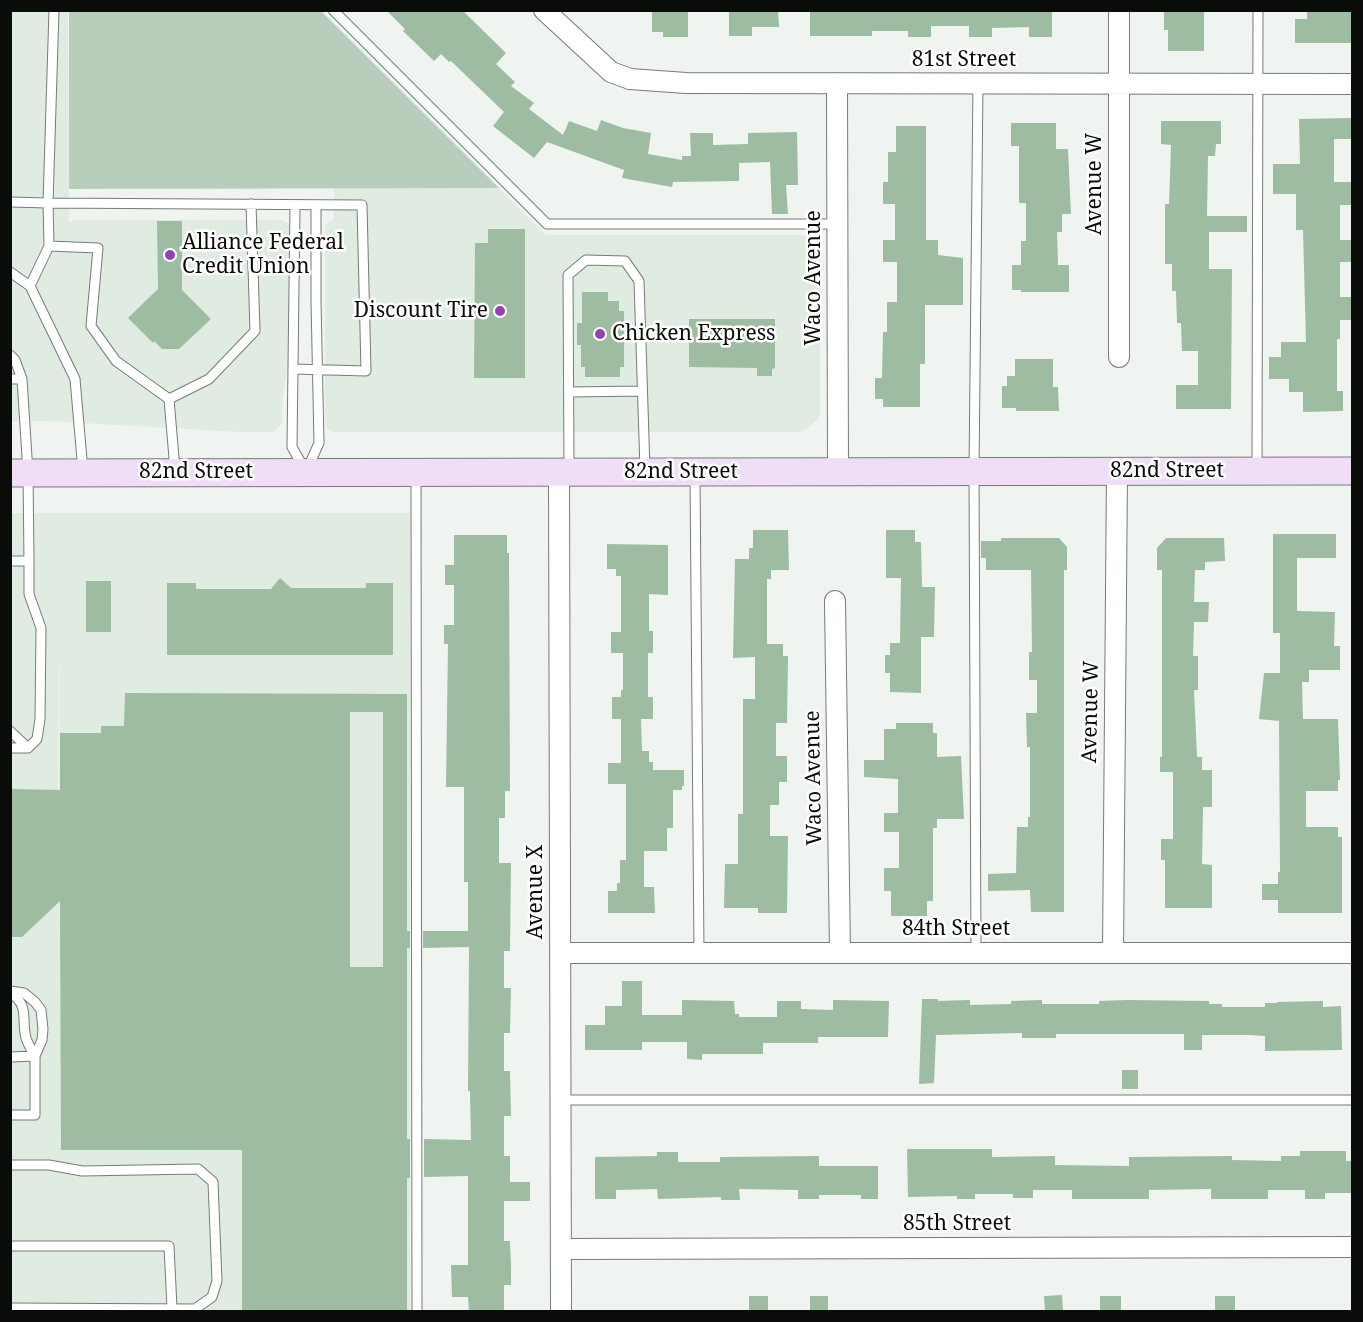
<!DOCTYPE html>
<html>
<head>
<meta charset="utf-8">
<style>
  body { margin:0 }
  #map { position:relative; width:1363px; height:1322px; overflow:hidden; background:#eff4f0; font-family:"Noto Serif",serif }
  canvas { display:block }
  .frame { position:absolute; inset:0; border:12px solid #0a0c0a; pointer-events:none }
</style>
</head>
<body>
<div id="map">
<canvas width="1363" height="1322"></canvas>
<div class="frame"></div>
</div>
<script>
const ctx = document.querySelector('canvas').getContext('2d');
ctx.lineJoin = 'round';
function fill(path, color) {
  ctx.fillStyle = color;
  ctx.fill(path, 'evenodd');
}
function strokePath(path, color, width, dash) {
  ctx.strokeStyle = color;
  ctx.lineWidth = width;
  ctx.lineCap = dash ? 'butt' : 'round';
  ctx.setLineDash(dash || []);
  ctx.stroke(path);
}
function write(font, color, halo, rows, align = 'center') {
  ctx.font = font + ' "Noto Serif",serif';
  ctx.lineWidth = 5;
  ctx.setLineDash([]);
  ctx.textBaseline = 'middle';
  ctx.strokeStyle = halo;
  ctx.fillStyle = color;
  for (const [text, x, y, turn = 0] of rows) {
    ctx.save();
    ctx.translate(x, y);
    ctx.rotate((+turn || 0) * Math.PI / 180);
    ctx.textAlign = isNaN(turn) ? turn : align;
    if (halo) ctx.strokeText(text, 0, 0);
    ctx.fillText(text, 0, 0);
    ctx.restore();
  }
}
const built = new Path2D(`
  M10,11H68L69,223L75,220H282L289,224L290,229V352L282,403V423L276,430L272,432H241L47,421H11Z
  M334,188H499L546,235H820V412L818,419L807,429L800,432H333L327,428L325,421V227L328,222L334,219Z
  M10,513H410V1311H11ZM59,666H60L58,929V776Z`);
const green = new Path2D(`
  M69,11H321L499,188L69,189Z`);
const building = new Path2D(`
  M386,10H462L506,53L496,64L515,82L511,86L534,103L529,109L563,135L569,121L597,131L601,120L623,128L651,133L648,154L682,160V156H691L690,133H713V145L748,144V133L797,132L798,185H786L788,214H772L770,162L739,163V181L673,182L672,187L622,178L624,170L547,142L534,158L493,126L504,112L451,61L449,62L441,54L434,61L403,31L405,29Z
  M652,10H688V37H663V32H652Z
  M729,10H778L779,27H752V36H729Z
  M810,10H1052V37H1029V27L992,28V37H969V26H931V37H908V31H872V36H810Z
  M1164,10H1204V51H1168V30H1164Z
  M1307,10H1351L1352,43H1295V19H1307Z
  M1352,118V139H1334V182H1352V205H1340V240H1352V262H1340V297H1352V320H1340V339H1337V391H1343V411L1303,412V392H1289V379H1269V357H1281V342H1306L1303,230H1296V194H1273V164H1300L1299,119Z
  M1161,121H1221V144H1216L1215,156H1208L1207,216H1247V232H1209V269H1232L1231,409H1176V385H1198V351H1182L1181,323H1177L1176,291H1172V264H1165V204H1169L1171,145L1161,144Z
  M1011,123H1056V149H1068L1071,214H1062V232H1057L1058,265H1069V292H1021V290H1012V265H1021V241H1026V203H1019V146H1011Z
  M896,126H926V240H938V255L963,258V305H925V364H920V407H883V399H875V378H882L883,332H887V302H897V262H883V240H895V204H883V182H888V152H896Z
  M157,221H182V290L211,319L179,349H162L154,341L153,343L128,318L158,289Z
  M488,229H525V378H474L475,243H488Z
  M582,292H608V301H619V311H624V367H620V377H585V367H581V345H577V323H582Z
  M689,319H775V368L772,369V376H757V368L689,367Z
  M1015,359H1053V387H1058L1059,411H1016V408H1002V386H1007V376H1015Z
  M753,530H788L789,570H771V579H767V644H783V656H788L787,723H776V756H787V782H779V805H770V836H788L787,913H758V908H724L725,864H738V814H743V699H755V657L733,658L735,559H749V548H753Z
  M886,530H915V542H921L922,587H935L934,637H921V693L890,692V673H885V655H890V643H900L901,578H886Z
  M1273,534H1336V558H1297V611L1335,612L1334,646H1340V670H1309V682H1302L1303,719H1338L1340,780H1338V791H1306V827H1338V837H1342V913H1278V900H1262V884H1278V872H1280L1279,721L1259,719L1264,673H1280V633H1273Z
  M454,535H507V553H509L510,791H505V818H499V863H511L510,951H504V988H511L510,1033H504V1071H510L511,1116H504V1156H510V1182H530V1201H504V1241H510L511,1266V1285H504V1311H469L468,1297H452L451,1265H468V1176L424,1177V1139L471,1140L470,1091H468L469,947L423,948V931H468V882H464V787H446L448,644H444V625H454V585H445V565H454Z
  M1001,538H1059L1067,547V570H1064V912H1031L1030,890L988,891V874L1016,873L1017,827H1028V817H1030V747H1027L1026,713H1037V680H1029V652H1032L1031,570H986V558H981V541H1001Z
  M1166,538H1224L1225,561L1205,562V570H1195L1194,602H1209L1208,622H1194L1193,656H1198V690H1194L1197,757H1202V770H1212V807H1203L1202,864L1212,865V908H1165V860H1161V839H1173V772H1160V757H1162V570H1157V548Z
  M607,544L668,545V595L649,594V631H653V653H648V697H653V719H641L642,751H649V762H653V770H684V786H682V790H673V828H667V851H644V887H654L655,913H608V891H617V883H620V860H626V784H608V763H621V719H612V697H621V690H623V653H611V632H621V576H616V569H607Z
  M280,578L291,588H366V583H393V655H167V583H196V589H271Z
  M86,581H111V632H86Z
  M125,693L407,694V931H410V948H407V1139H410V1178H407V1311H242V1150H61L60,901L22,937H10V789L60,790V733H101V726H124ZM350,712H383V967H350Z
  M896,723H933V733H937V757L961,756L964,819H937V828H933V901H927V916H891V891H884V868H899V832H884V813H898V779L864,777V760H884V729H896Z
  M622,981H642V1015H682V1000L734,1001L735,1014H739V1017H777V1001H801V1009L833,1010V1000L889,1001L888,1037H818V1043H763V1054H702V1060L687,1059V1042H642V1050H585V1025H605V1006H622Z
  M922,999H938V1001L970,1000V1005L1011,1004V1001L1042,1000V1004H1099V1001L1127,1000L1209,1001V1004H1222V1007H1265V1003H1277V1002L1323,1001V1007L1341,1006L1342,1050L1265,1051V1036L1250,1035H1202V1050H1184V1034H1056V1038H1022V1033L936,1035L934,1083L919,1084Z
  M1122,1070H1138V1089H1122Z
  M907,1149H992V1157L1055,1156V1165L1129,1166V1157L1232,1156V1160L1281,1161V1156H1300V1151H1346V1161H1352V1193H1325V1199H1305V1190H1268V1199H1211V1189L1149,1190V1199H1072V1190H1033V1198H1013V1194H975V1199H957V1196L908,1197Z
  M657,1152H678V1162H720V1157L819,1156V1166H878V1199H861V1195H819V1199H798V1190L739,1189L740,1200H721V1197L658,1199L657,1189L616,1190V1199H595V1157L657,1156Z
  M1062,1295L1063,1311H1045L1044,1296Z
  M749,1296H768V1311H749Z
  M810,1296H828V1311H810Z
  M1100,1296H1121V1311H1100Z
  M1215,1296H1235V1311H1215Z`);
const lane = new Path2D(`
  M333,10L547,224H838
  M10,202L48,203L54,10
  M295,205L292,447L306,472L319,443L316,301V205
  M49,246L48,203L362,205L366,371L294,369
  M10,272L30,286L75,379L83,471
  M30,286L49,246L98,248L91,326L116,361L169,399L175,470
  M10,355L15,360L22,379
  M10,379H22L28,473L29,561H10
  M569,392L642,391
  M169,399L209,379L255,331L251,204
  M569,468L568,275L586,260L625,261L639,281L645,470
  M1257,469L1258,10
  M416,474L417,1312
  M695,475L699,953
  M10,731L28,748
  M10,748H28L37,739L40,719L41,628L29,594V561
  M976,953L974,471L978,83
  M10,991L24,993L35,1002L41,1010L43,1029L42,1040L35,1056V1115H10
  M10,993C30,1005 21,1019 26,1038C28,1044 32,1051 35,1056
  M10,1057L35,1056
  M560,1100H1352
  M10,1165H49L82,1171L198,1169L213,1182L217,1281L212,1297L195,1309L10,1308
  M10,1246H169L172,1308`);
const street = new Path2D(`
  M544,10L611,72L630,79L686,83L1352,84
  M1119,10V357
  M837,83L838,472
  M559,472L561,1312
  M835,601L840,953
  M560,953H1352
  M1113,953L1117,471
  M561,1249L1352,1247`);
const secondary = new Path2D(`
  M10,473L1352,471`);
const markers = [
  [170,255,6,"#9341af"],
  [500,311,6,"#9341af"],
  [600,334,6,"#9341af"]
];
const streetNames = [
  ["81st Street",964,60],
  ["Avenue W",1095,184,-90],
  ["Waco Avenue",814,278,-90],
  ["82nd Street",1167,471],
  ["82nd Street",196,472],
  ["82nd Street",681,472],
  ["Avenue W",1091,712,-89],
  ["Waco Avenue",814,778,-91],
  ["Avenue X",536,892,-90],
  ["84th Street",956,929],
  ["85th Street",957,1224]
];
const poiNames = [
  ["Alliance Federal",182,243],
  ["Credit Union",182,267],
  ["Discount Tire",488,311,"right"],
  ["Chicken Express",612,334]
];
fill(built, '#e0ebe1');
fill(green, '#b8cebb');
fill(building, '#9dbca2');
strokePath(lane, '#777b78', 11);
strokePath(street, '#777b78', 22);
strokePath(secondary, '#777b78', 29);
strokePath(lane, '#fff', 9);
strokePath(street, '#fff', 20);
strokePath(secondary, '#f0def7', 27);
for (const [x, y, r, color] of markers) {
  const dot = new Path2D();
  dot.arc(x, y, r, 0, 2 * Math.PI);
  ctx.fillStyle = color;
  ctx.fill(dot);
  strokePath(dot, '#fff', 2);
}
write('21px', '#0a0c0a', '#fff', streetNames);
write('21px', '#0a0c0a', '#fff', poiNames, 'left');
</script>
</body>
</html>
